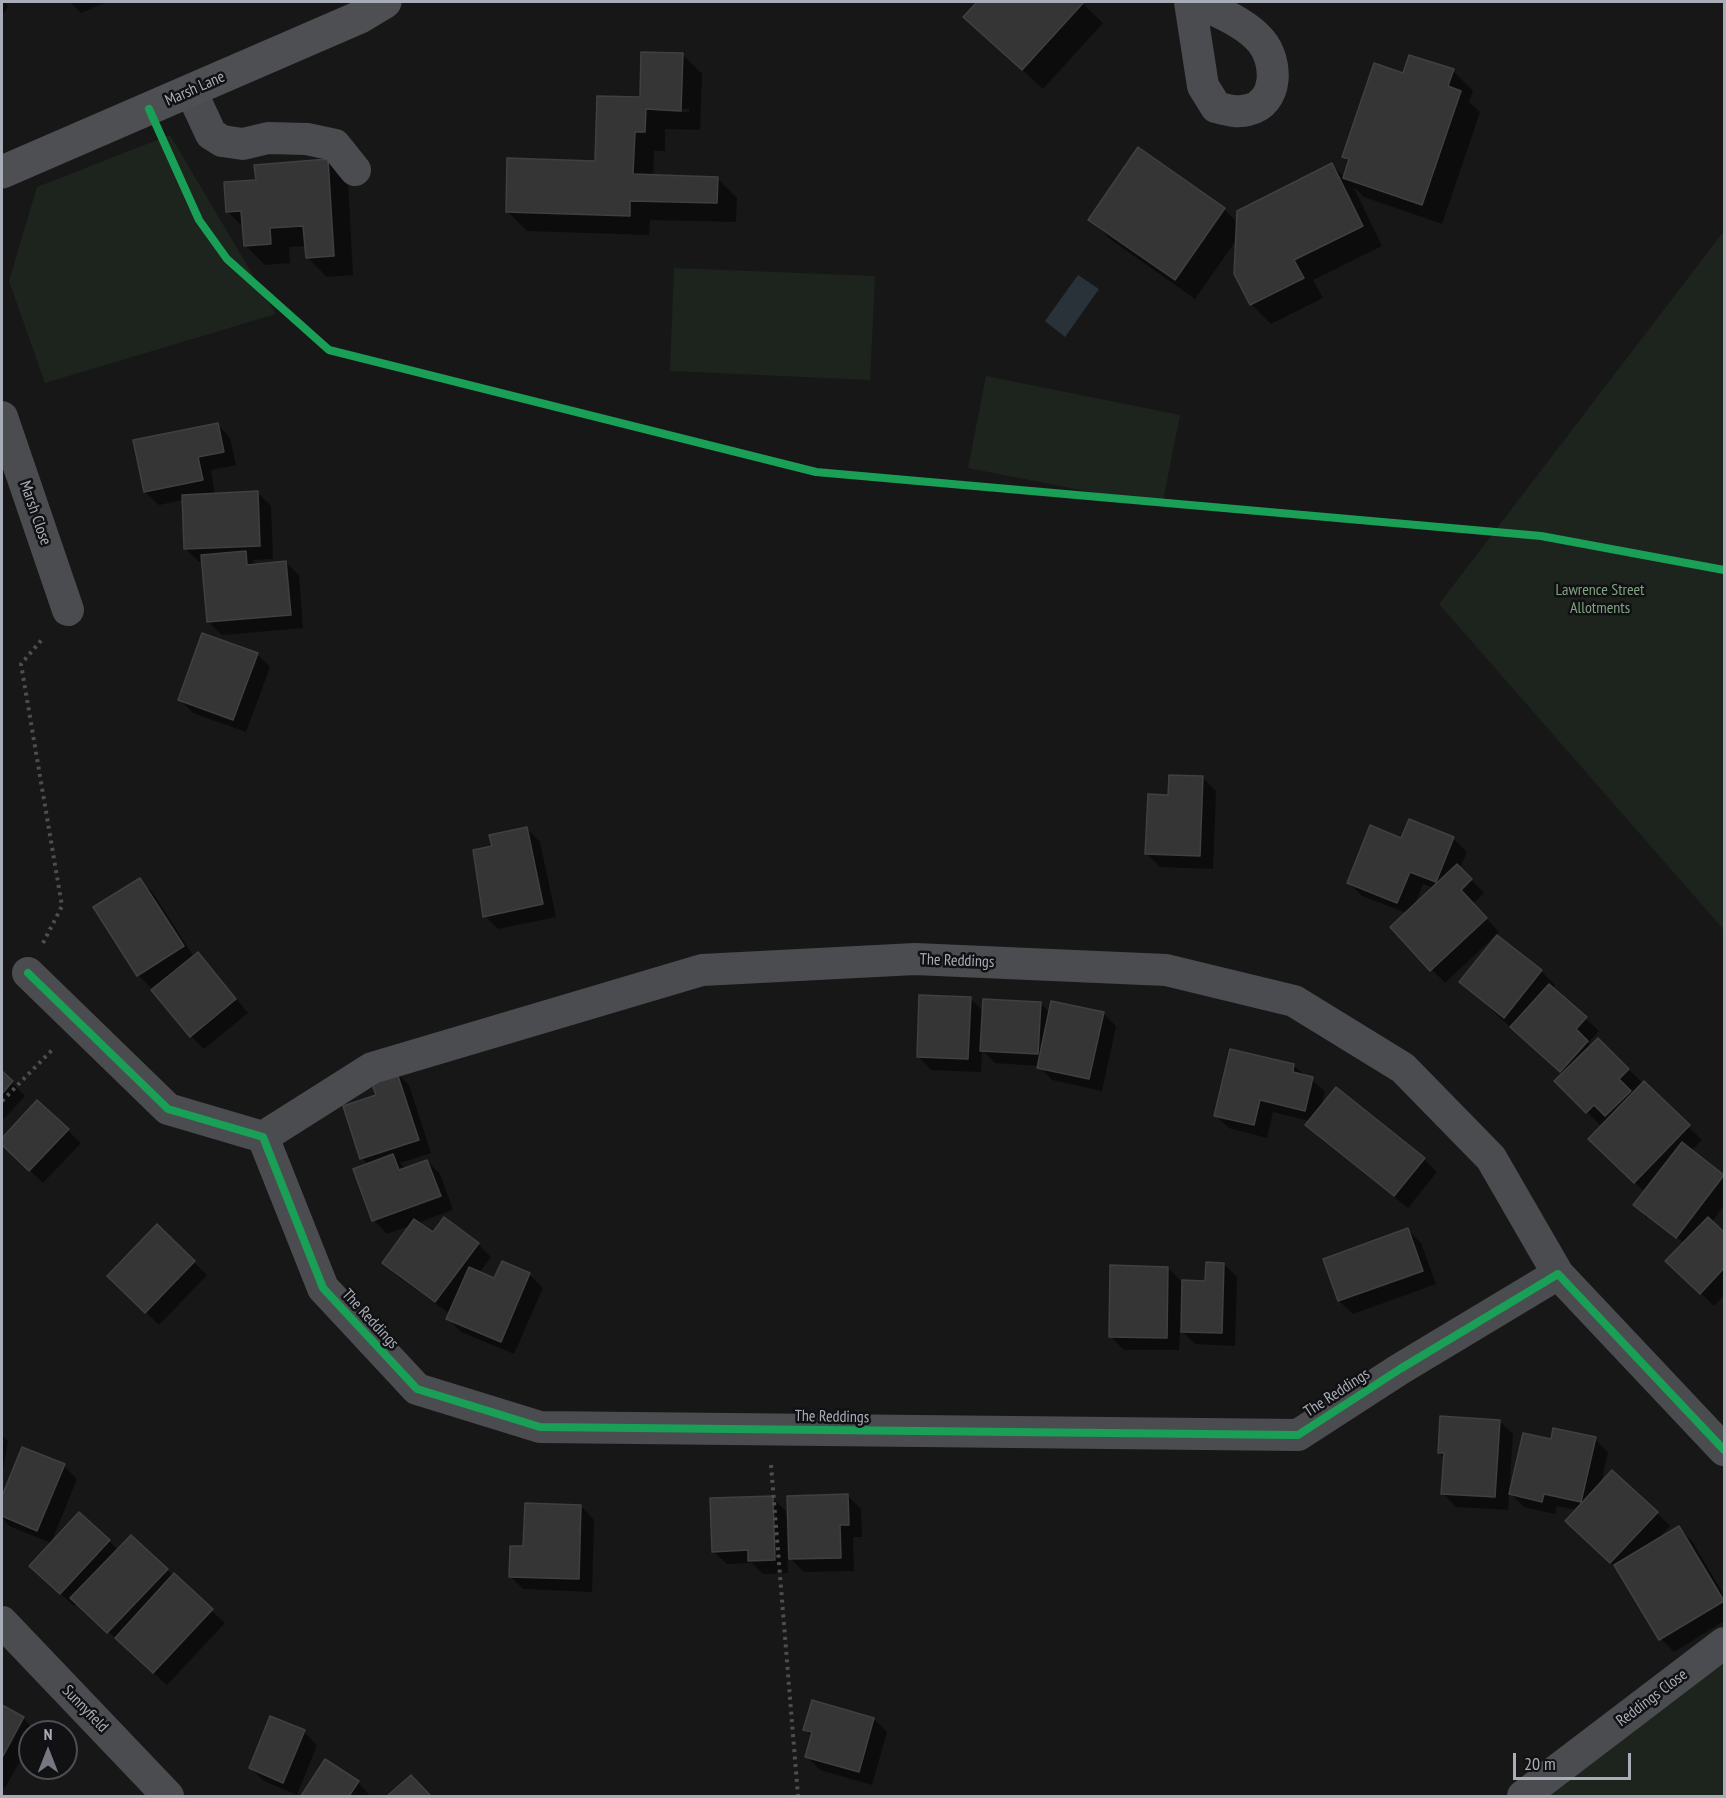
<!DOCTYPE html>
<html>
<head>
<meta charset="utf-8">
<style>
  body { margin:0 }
  #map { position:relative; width:1726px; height:1798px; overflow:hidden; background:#171717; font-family:"PT Sans Narrow",sans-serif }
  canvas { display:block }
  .frame { position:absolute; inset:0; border:3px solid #a8adb8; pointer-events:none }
  .north { position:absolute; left:18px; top:1720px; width:60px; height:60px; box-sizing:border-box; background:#111113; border:2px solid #4d4f55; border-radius:50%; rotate:0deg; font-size:16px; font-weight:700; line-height:24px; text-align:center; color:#a8adb8 }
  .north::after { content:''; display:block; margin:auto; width:21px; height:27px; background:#757880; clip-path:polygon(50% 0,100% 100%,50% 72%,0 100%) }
  .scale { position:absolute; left:1513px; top:1753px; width:118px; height:27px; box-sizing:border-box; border:3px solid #a8adb8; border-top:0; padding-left:8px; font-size:18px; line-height:21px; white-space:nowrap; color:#a8adb8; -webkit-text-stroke:4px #111113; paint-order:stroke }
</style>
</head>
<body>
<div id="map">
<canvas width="1726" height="1798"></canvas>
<div class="frame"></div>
<div class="north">N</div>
<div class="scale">20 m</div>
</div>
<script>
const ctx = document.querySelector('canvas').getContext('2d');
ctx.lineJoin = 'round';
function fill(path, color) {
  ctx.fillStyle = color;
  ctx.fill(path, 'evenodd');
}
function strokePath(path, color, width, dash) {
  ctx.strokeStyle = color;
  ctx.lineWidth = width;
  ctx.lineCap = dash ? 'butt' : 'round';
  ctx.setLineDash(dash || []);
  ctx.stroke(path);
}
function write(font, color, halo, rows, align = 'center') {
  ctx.font = font + ' "PT Sans Narrow",sans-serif';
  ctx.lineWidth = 5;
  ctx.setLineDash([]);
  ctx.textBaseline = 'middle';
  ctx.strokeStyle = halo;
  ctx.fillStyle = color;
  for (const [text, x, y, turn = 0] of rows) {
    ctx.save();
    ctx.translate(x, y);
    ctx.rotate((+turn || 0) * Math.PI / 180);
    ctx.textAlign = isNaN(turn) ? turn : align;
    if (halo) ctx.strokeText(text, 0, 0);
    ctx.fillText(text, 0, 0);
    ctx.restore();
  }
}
const green = new Path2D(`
  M170,135L276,314L45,383L9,281L37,187Z
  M1724,231V930L1439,604Z
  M674,268L875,276L870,380L670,371Z
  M986,376L1180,415L1162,506L968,468Z
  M1724,1660V1796H1532Z`);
const water = new Path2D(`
  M1078,275L1099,289L1065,337L1045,321Z`);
const shadow = new Path2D(`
  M2,2H6L8,7L2,16Z
  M70,2H107L81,13Z
  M979,2H1081L1103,23L1043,89L965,17Z
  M682,54L702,74L700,130L665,129V151H654L653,177L717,178L737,198L736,222L650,220L649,235L527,231L507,211L597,162L641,98ZM659,108L689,109V112L659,111Z
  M1453,71L1473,91L1469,102L1480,112L1442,224L1364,197L1353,186L1382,246L1313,280L1323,298L1271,324L1251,304L1237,239L1195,299L1110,239L1090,220L1224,209L1238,223L1332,164L1344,177L1349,162L1343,156L1404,75Z
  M328,161L348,181L353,275L327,277L307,257L306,246L289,247L290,263L265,265L245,245L244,228L227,211L257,181Z
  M217,424L230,438L236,465L211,470L215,495L257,492L271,506L273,559L252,560L257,565L285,562L299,575L303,628L222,635L208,622L203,562H199L186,549L183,500L159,505L145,492Z
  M257,654L270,667L246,732L193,713L180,700Z
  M1202,777L1216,791L1213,869L1160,867L1147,854L1170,797Z
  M527,829L540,842L556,917L498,929L485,916L494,847Z
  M1453,838L1467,852L1460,868L1484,893L1473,904L1499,932L1445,983L1392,927L1407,913L1362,896L1349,883L1402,840ZM1423,884L1433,888L1414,906Z
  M140,880L153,893L194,957L198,954L211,967L248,1013L204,1049L191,1036L159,983L151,988L138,975Z
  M1498,937L1541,971L1555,985L1552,988L1599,1031L1588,1043L1592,1047L1598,1040L1702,1140L1691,1151L1724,1176V1205L1712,1222L1724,1234V1295L1714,1306L1668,1261L1683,1245V1242L1647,1215V1218L1635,1205L1645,1192L1603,1152L1602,1127L1556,1081L1563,1075L1461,982Z
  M970,998L984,1012L1040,1003L1050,1013H1103L1116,1026L1102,1091L1052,1080L1039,1066L995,1063L982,1050L981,1072L931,1070L918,1056Z
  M1294,1066L1325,1091L1321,1108L1424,1159L1437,1172L1408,1208L1320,1138L1307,1125L1310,1121L1273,1112L1267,1138L1229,1128L1215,1115Z
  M396,1072L409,1085L431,1153L400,1163L406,1169L427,1161L440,1174L453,1210L417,1223L433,1235L478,1244L491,1257L479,1273L495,1280L502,1263L529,1274L543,1288L514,1354L461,1332L448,1319L450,1314L397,1276L384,1263L412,1225L387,1234L374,1220L355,1170L368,1165L362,1158L378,1096Z
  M2,1073L25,1096L2,1121Z
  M37,1102L81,1143L43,1183L2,1143Z
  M157,1226L207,1275L159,1325L109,1276Z
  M1408,1230L1421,1243L1436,1284L1353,1314L1339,1301L1325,1260Z
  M1224,1264L1237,1277L1235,1346L1195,1344L1180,1329L1179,1350H1124L1110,1336L1168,1268L1184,1284L1207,1283Z
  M1499,1421L1513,1434L1508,1510L1456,1507L1443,1493L1445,1459L1439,1453Z
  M2,1435L8,1441L2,1476Z
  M1595,1439L1608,1452L1601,1484L1657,1513L1670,1526L1658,1539L1678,1528L1692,1541L1724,1595V1621L1674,1652L1661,1639L1619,1571L1580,1534L1576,1510L1557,1506L1555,1514L1524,1507L1511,1494L1552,1441Z
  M23,1448L64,1466L77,1479L51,1543L9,1526L2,1518V1499Z
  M847,1495L861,1509L862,1537H853L854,1571L804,1572L791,1559Z
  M772,1498L786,1511L788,1573L763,1574L752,1563L727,1564L713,1551Z
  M581,1506L594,1520L592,1592L523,1589L510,1576L524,1548Z
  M131,1537L225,1623L167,1685L77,1603L74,1606L44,1579L109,1541L118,1550Z
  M813,1702L874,1719L887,1732L872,1785L820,1770L807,1757L812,1737L805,1729Z
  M2,1706L23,1718L36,1732H30V1743L5,1788L2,1786Z
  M304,1732L317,1745L297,1795L264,1781L250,1768Z
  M325,1761L358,1782L370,1796H303Z
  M410,1777L430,1796H390Z`);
const building = new Path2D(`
  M977,2H1084L1022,70L963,17Z
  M641,52L683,53L681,111L646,109L645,132H635L633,174L718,177L717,203L630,201V216L506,212L507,158L595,161L597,96L640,97Z
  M1409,55L1454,69L1448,86L1461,91L1422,205L1343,178L1349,159L1342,157L1374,63L1403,73Z
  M1138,147L1225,208L1175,280L1088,220Z
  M328,159L334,256L306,258L303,226L270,228L271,244L244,246L241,211L226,212L224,182L256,180L254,165Z
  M1332,163L1363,226L1294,260L1304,278L1250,305L1234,274L1237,211Z
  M218,423L224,452L198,457L203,480L144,492L133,440Z
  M258,491L260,546L184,549L182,495Z
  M246,551L247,565L286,561L291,615L207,622L201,555Z
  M202,633L258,653L233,720L178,700Z
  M1169,775L1203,776L1200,856L1145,854L1148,794L1168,795Z
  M1409,819L1454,837L1436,882L1410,872L1397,903L1347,883L1370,825L1401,838Z
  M527,827L543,904L483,917L473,850L492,846L489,835Z
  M1457,864L1472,879L1461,890L1487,918L1430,971L1390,927Z
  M140,878L184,946L137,976L93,907Z
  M1497,935L1542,970L1504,1018L1459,982Z
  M198,952L236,999L190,1037L151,990Z
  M1549,984L1587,1017L1576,1029L1588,1041L1560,1072L1510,1027Z
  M919,995L971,997L968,1059L917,1057Z
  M983,999L1041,1002L1038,1054L980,1051Z
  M1051,1001L1104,1012L1089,1079L1037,1068Z
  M1598,1038L1629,1069L1619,1079L1631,1091L1605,1116L1594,1105L1586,1113L1554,1081Z
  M1230,1049L1294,1064L1293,1072L1313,1077L1305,1111L1260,1100L1254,1125L1214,1116Z
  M396,1070L419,1140L360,1159L343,1106L376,1095L370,1079Z
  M2,1071L13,1081L2,1094Z
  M1644,1081L1690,1125L1634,1183L1588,1139Z
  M1336,1087L1425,1158L1394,1196L1305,1125Z
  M37,1100L69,1129L29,1171L2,1145V1138Z
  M1682,1142L1724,1175L1676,1238L1633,1205Z
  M393,1154L399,1170L427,1160L441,1196L372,1221L353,1169Z
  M444,1217L479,1243L435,1302L382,1263L414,1219L433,1232Z
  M1708,1217L1724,1232V1268L1700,1294L1665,1261Z
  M157,1224L195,1261L145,1313L107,1276Z
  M1408,1228L1423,1271L1338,1301L1323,1259Z
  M502,1261L530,1273L501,1342L446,1319L469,1267L494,1278Z
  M1206,1262L1224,1263L1222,1333L1181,1332L1182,1280L1205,1281Z
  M1110,1265L1168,1267L1167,1338L1109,1337Z
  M1440,1416L1500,1420L1495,1497L1441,1494L1444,1453H1438Z
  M1553,1428L1596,1437L1581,1502L1544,1494L1542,1502L1509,1494L1523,1433L1551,1439Z
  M22,1447L65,1464L37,1531L2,1516V1496Z
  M1612,1470L1658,1512L1610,1563L1565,1521Z
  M848,1494L849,1525H840L841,1558L789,1559L787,1496Z
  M773,1496L775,1560L748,1561V1550L712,1552L710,1498Z
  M525,1503L581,1505L579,1579L509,1577L510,1546H523Z
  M79,1512L110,1540L60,1594L29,1566Z
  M1679,1526L1724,1601L1659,1640L1614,1565Z
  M131,1535L168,1569L107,1633L70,1598Z
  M174,1573L213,1609L153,1673L115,1638Z
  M812,1700L874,1718L859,1772L805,1757L812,1732L803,1730Z
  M2,1705L24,1717L2,1758Z
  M270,1716L305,1730L283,1783L249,1768Z
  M325,1759L359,1781L349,1796H301Z
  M411,1775L431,1796H387Z`);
const path = new Path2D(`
  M163,141L199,220L227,259L329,350L816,472L1541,536L1724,570
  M43,943L62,906L21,664L44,637
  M2,1101L53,1049
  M771,1465L798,1796`);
const minor = new Path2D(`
  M1190,2L1203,86L1216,107C1227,110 1237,113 1248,110C1279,103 1278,61 1261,41C1245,22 1219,13 1198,2
  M191,91L211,134L222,141L243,144L268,138L307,139L335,145L355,170
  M2,417L68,610
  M28,973L168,1109L263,1137L323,1288L417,1389L540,1427L1298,1435L1400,1369L1558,1274L1724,1450
  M263,1137L372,1068L702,970L915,959L1166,970L1294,1001L1403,1068L1491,1158L1558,1274
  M2,1622L168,1796
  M1523,1796L1724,1643`);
const primary = new Path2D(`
  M2,172L360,17L385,2`);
const cycleway = new Path2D(`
  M149,109L199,220L227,259L329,350L816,472L1541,536L1724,570
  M28,973L168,1109L263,1137L323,1288L417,1389L540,1427L1298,1435L1400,1369L1558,1274L1724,1450`);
const streetNames = [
  ["Marsh Lane",195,89,-24],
  ["Marsh Close",35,513,71],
  ["The Reddings",957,961,2],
  ["The Reddings",370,1319,47],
  ["The Reddings",1337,1393,-33],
  ["The Reddings",832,1417,1],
  ["Reddings Close",1652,1698,-37],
  ["Sunnyfield",85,1709,46]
];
const parkNames = [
  ["Lawrence Street",1600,590],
  ["Allotments",1600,608]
];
fill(green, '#1d241e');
fill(water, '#2a3239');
fill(shadow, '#0007');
fill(building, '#353536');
strokePath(building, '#3f4043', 1.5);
strokePath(path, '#4d4e52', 4, [3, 4.5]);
strokePath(minor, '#4b4c50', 32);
strokePath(primary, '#4d4f52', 33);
strokePath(cycleway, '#1a9f57', 8);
write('16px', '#a8adb8', '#111113', streetNames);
write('16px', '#7fa381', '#111113', parkNames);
</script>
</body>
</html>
